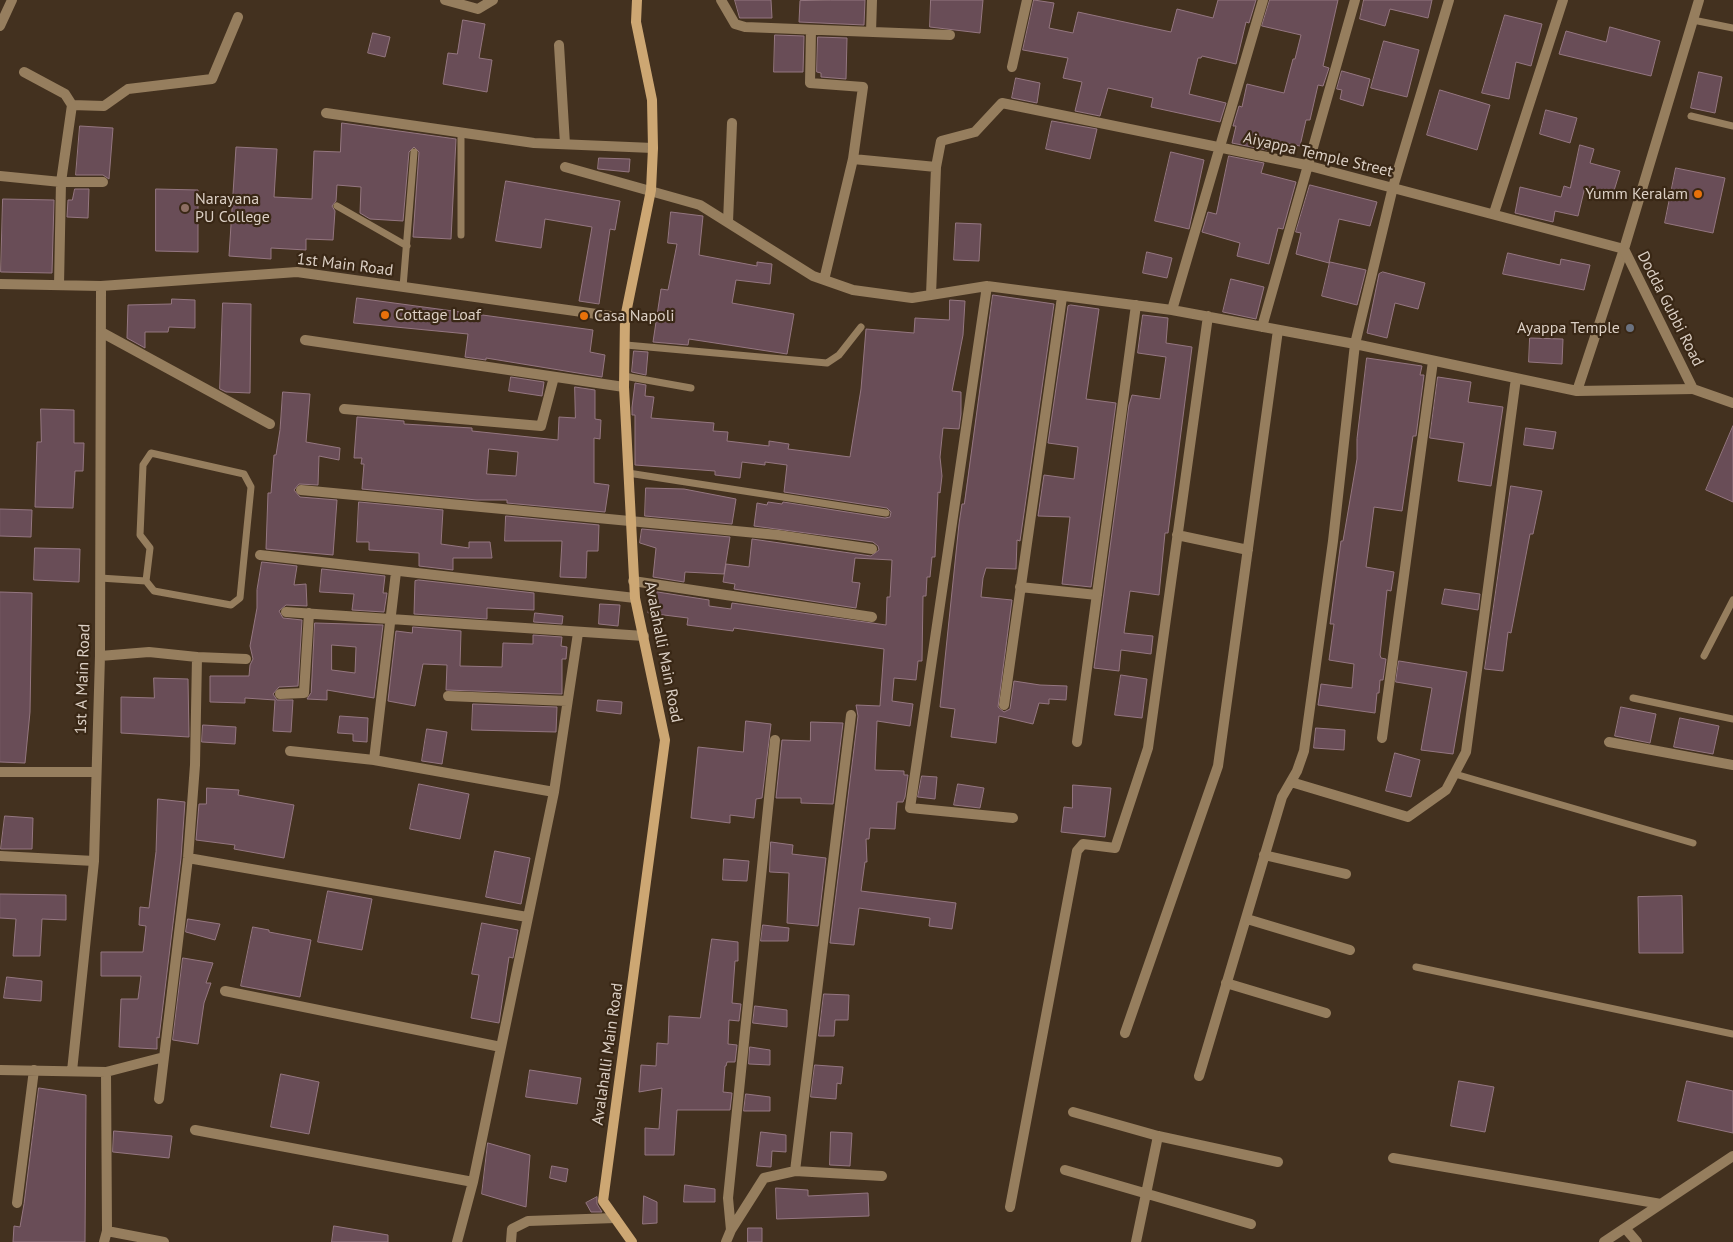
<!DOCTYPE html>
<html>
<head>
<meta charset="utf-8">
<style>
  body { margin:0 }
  canvas { display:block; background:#43311f }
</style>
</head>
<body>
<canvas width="1733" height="1242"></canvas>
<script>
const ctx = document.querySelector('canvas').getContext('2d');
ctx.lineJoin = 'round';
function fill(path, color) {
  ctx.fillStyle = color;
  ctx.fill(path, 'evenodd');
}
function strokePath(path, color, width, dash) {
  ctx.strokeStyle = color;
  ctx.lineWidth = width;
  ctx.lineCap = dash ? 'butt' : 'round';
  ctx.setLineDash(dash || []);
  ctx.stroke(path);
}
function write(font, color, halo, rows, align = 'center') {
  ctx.font = font + ' "PT Sans",sans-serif';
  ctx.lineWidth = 4.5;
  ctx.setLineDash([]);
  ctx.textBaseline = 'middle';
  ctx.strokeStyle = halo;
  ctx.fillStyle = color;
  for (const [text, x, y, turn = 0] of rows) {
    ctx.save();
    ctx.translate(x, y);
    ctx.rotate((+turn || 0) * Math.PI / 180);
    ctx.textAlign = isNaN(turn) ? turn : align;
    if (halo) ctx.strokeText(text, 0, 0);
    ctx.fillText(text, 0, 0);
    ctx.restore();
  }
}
const building = new Path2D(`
  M735,0H771L772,18H740Z
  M831,0H865L864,25L799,22L800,1Z
  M931,0H983L980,33L930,27Z
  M1034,0L1054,3L1049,28L1073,33L1078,12L1171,32L1177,9L1213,18L1218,0H1256L1249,23L1246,22L1236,64L1202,56L1201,58H1198L1189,94L1226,103L1220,122L1151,107L1153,98L1108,88L1100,116L1075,111L1082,82L1063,78L1068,58L1023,50Z
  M1270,0H1338L1323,66L1329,68L1323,86L1318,85L1310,120H1306L1300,146L1269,139L1267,150L1232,143L1236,126H1233L1239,106L1242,107L1247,84L1284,93L1293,59H1295L1301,35L1262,26Z
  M1364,0H1432L1428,18L1390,9L1385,26L1360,19Z
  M1505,15L1542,24L1531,66L1516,62L1509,99L1482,93Z
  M463,20L485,24L479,58L492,60L487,92L443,84L448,53L457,54Z
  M1610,27L1660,41L1651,76L1559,54L1566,31L1606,42Z
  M373,33L390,37L385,57L368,53Z
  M775,35L804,36L803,72H774Z
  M818,37L847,38L846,79L821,77V73L817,72Z
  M1384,41L1419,50L1407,97L1371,88Z
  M1342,71L1370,79L1363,106L1340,99L1342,90L1337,89Z
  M1699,72L1722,77L1715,113L1691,108Z
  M1016,78L1040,83L1037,103L1012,98Z
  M1440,90L1490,105L1477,150L1427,135Z
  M1546,110L1577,118L1570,143L1540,134Z
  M1052,121L1097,129L1090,159L1046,149Z
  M342,123L456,139L451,239L413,237L419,152L414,147L409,152L403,221L370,219L360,213L361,187L337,185L336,201L332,206L335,211L333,240L306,239V250L271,248V259L229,256L236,147L277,149L274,197L312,199L314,151L340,152Z
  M80,126L113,128L109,179L103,175H76Z
  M1580,145L1594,149L1590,163L1620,171L1613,194L1585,187L1578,216L1555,211L1553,222L1515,213L1520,187L1561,197L1564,186L1570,188Z
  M1171,152L1204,160L1189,229L1155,221Z
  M1229,156L1264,163L1261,173L1296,182L1283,229L1278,228L1269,264L1237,256L1240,243L1202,232L1208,212L1216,214Z
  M599,158L630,159L629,172L598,169Z
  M1676,168L1725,178L1713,233L1665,223Z
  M506,181L620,201L615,230L610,229L599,304L579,301L592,227L545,219L541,248L496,241Z
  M1310,185L1377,202L1370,226L1339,219L1329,263L1296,254L1301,233L1296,232Z
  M75,189H89L88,218L67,217L68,200H72Z
  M156,189L198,190V252L156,251Z
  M3,199L54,200L52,273L1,272Z
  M671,212L703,216L699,255L757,266V262L772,264L770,284L736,280L732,303L794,314L787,354L689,339L688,345L653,342L661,289L668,290L677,244L668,243Z
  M956,223L981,224L979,261L954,260Z
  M1147,252L1172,258L1167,278L1143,273Z
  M1508,253L1560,265L1561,259L1590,265L1584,290L1503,274Z
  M1330,262L1366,270L1357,305L1322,296Z
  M1383,272L1425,283L1418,309L1395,303L1387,338L1367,333L1379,274Z
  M1231,279L1264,287L1256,319L1223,312Z
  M993,295L1054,304L1020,541L1017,540L1016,569L986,568L983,578L981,597L1012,600L998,707L1004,712L1010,709L1014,681L1040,685L1067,686L1066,700L1049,699V704L1039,703L1033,724L999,716L996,743L951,737L955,709L940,707L959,524L962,504H964Z
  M357,298L593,330L590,352L605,355L602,377L486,358V360L465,357L468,334L354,323Z
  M172,299L195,300V328L169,327L168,332H145V348L127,338L128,305L171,304Z
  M950,300L965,301L963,335L952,391L961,392V414L959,429L943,428L940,457L942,476L940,493L938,492L935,557H932L930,577H927L926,596H923L922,661H918L916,680L894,678L892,701L913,704L910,726L877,721L875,770L904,771V775H908L905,797L903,802H897L895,829L870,828L869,839H866L867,862H865L861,891L956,903L952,929L929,926L930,918L859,908L854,945L830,943L858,716L856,705L880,706L884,649L734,628L733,631L687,625L688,618L648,613L651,591L709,600V606L731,609L732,603L886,625L887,597H890L892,560L855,558L852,582L860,583L856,608L734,589L735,584L723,582L726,564L749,567L752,539L871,556L879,550L878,546L873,542L754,526L757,503L767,505L768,502L782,504L783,502L885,518L890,517L891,512L887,508L784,492L787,465L765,462V465L742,462L740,478L715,475V471L635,465V415H632V407L635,383L646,385L645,396L654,397L651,418L714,423L713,431L728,432L727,441L769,446V441L789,444L788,449L850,457L861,389L866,329L914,333L915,318L949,320Z
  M223,303L251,304L250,393L226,392L220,389Z
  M1071,305L1099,309L1086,399L1116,403L1091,587L1062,584L1070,517L1038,516L1044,475L1074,479L1078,447L1048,443L1068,306Z
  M1143,315L1168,318L1166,343L1192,347L1168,533H1165L1159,595L1130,591L1124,633L1153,636L1151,654L1121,650L1119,671L1094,668L1129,405L1132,395L1160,399L1166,357L1138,353Z
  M1530,338L1563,339L1562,364L1529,362Z
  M634,351L648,352L646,375L632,372Z
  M1367,358L1422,366L1420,375H1424L1416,436H1413L1402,511L1374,507L1369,545L1366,567L1394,572L1391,591L1387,590L1380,655L1381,658L1386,659L1383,680H1380L1379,693H1377L1375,713L1318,705L1321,684L1352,688L1354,664L1329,660L1334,624H1330L1341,541H1343L1357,459V439Z
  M511,377L544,382L542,396L509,391Z
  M1438,377L1471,382L1468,402L1503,407L1491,486L1458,481L1464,443L1430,438Z
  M575,387L595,390V419L601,420L600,439L594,438V483L609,485L605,512L507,503V500H477L362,489L364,464H361L362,458H354L357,417L404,421V424L472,428V431L558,440L559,417L575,418ZM489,449L518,452L516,476L487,474Z
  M283,392L310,394L306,442L340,448L339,460L319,456L318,485L299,484L294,490L300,497L337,500L333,555L266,549L268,493H271L274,455H276L280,430Z
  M41,409L74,410V443H84L83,471H75L73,508L35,507L37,442H41Z
  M1733,426V502L1706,490Z
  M1526,428L1556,432L1553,449L1524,445Z
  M1511,486L1542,491L1533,534H1530L1511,633L1508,632L1503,671L1485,669Z
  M646,488L684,489L736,499L732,524L645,516Z
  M359,502L443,510L441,544L469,548V542H490L492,558H453V570L419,566V553L369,550V542H357Z
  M0,509L32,510L31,537L0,536Z
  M506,516L599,525L598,551H587L586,578L560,577L562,541H505Z
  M642,529L730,537L724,574L685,572L684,582L653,577L656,548L640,543Z
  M35,548L80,549L79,582L34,580Z
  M262,562L297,566L294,585L306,584L307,606L286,605L279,611L283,618L302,620L298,686L279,687L273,694L277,700H293L291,732L273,731L275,700L245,698V703L210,702V676H249L250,665L253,659L250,646L257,608V590Z
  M322,569L385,576L383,593H387L384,612L352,610L354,594L320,592Z
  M419,580L534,593V610L487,608V619L414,614L415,581Z
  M1445,589L1480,594L1478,610L1442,604Z
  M0,592L32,593L30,712L25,763L0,762Z
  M600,604L620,605L618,626L599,624Z
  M535,613L563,616L562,624L534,622Z
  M315,623L383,625L374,698L327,690V700L307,699L311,693ZM332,645L356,647L355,673L332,670Z
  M413,627L461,631L460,666L502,667L503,643L533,644V635L562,637L561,646L567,647L566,659H562V694L446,690L447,665L423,664L415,706L388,701L396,631L412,633Z
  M1399,661L1467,672L1453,754L1421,750L1432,688L1396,682Z
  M1121,675L1147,679L1142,718L1115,715Z
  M154,678L188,679L189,737L121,733V697L154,698Z
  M598,700L622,702L621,714L597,711Z
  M473,704L557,707L556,732L472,730Z
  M1621,707L1656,714L1650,743L1615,736Z
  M340,716L368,718L367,742L353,741V734L338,733Z
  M1680,718L1719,726L1713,754L1674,747Z
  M746,721L771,724L762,798L756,799L754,818L730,815V823L691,818L698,747L743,752Z
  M811,722L843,723L833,804L801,803V798H776L782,740L810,741Z
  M203,725L236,727L235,744L202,742Z
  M1316,728L1345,730L1344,750L1314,748Z
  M427,729L447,732L442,764L422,761Z
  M1395,753L1420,760L1411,797L1386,791Z
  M922,776L937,777L935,799L918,797Z
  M419,784L469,794L460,839L410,829Z
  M958,784L984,788L980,808L954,805Z
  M1073,785L1111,788L1105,837L1061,832L1064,807L1072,808Z
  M207,788L239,790L238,795L294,805L284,858L234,849L235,845L196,840L199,804H206Z
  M158,799L185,802L181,858L159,1038L157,1037V1049L119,1047L121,999H138L141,976H101V952H143L146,926L139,925L140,907L149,908L156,852Z
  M5,816L33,818L32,849H1Z
  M771,842L793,845L792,854L826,858L818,926L787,923L789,873L770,872Z
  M495,851L530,858L521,904L486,897Z
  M724,859L749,861L747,881L723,880Z
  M328,891L372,899L362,950L318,942Z
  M0,894L66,895V920L42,919L40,956H13L16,919L0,918Z
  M1682,896L1683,953H1639L1638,897Z
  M188,919L220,924L215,940L186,932Z
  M482,923L518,930L513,958L509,957L499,1023L471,1018L479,975L472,974Z
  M763,925L789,928L788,941H761Z
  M253,927L269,930V932L311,940L300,997L241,986Z
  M712,939L738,942V961H735L732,1003L741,1004L739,1021L729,1020L728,1044L737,1045L735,1062H727L726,1066H725L723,1092L732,1093L730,1110H677L674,1155H645V1128L659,1129L662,1088L639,1092L641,1065L656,1066L657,1043L668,1044L669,1016L700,1018Z
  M183,958L213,963L206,983H211L204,1003L198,1044L173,1040Z
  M7,977L42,981L41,1001L4,998Z
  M824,994L849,995L848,1020H835L834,1036H819Z
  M755,1006L787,1010V1027L753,1023Z
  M750,1047L770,1050V1065L749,1064Z
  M815,1065L843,1067L841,1084L837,1083L836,1099L811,1097Z
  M530,1070L581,1078L577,1104L526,1097Z
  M281,1074L319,1082L309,1134L271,1127Z
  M1459,1081L1494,1087L1485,1132L1451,1126Z
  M1687,1081L1733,1091V1133L1678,1121Z
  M39,1088L86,1095L85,1242H13L14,1226L20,1227L24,1204Z
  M746,1094L770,1097V1111H744Z
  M114,1131L172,1136L169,1158L113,1152Z
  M761,1132L786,1135V1152L772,1151L771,1167L757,1166Z
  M831,1132L852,1133L850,1166L830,1165Z
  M488,1143L530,1155L526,1207L482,1194Z
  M552,1166L568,1169L566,1182L550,1178Z
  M685,1185L715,1189V1202H684Z
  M776,1188L808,1190V1196L868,1193L869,1216L777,1219Z
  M644,1196L657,1202V1223L643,1224Z
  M597,1197V1204L602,1212H591L586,1203Z
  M334,1226L388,1235V1242H332Z
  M748,1228H762V1242H748Z`);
const service = new Path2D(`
  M1693,20L1733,28
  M1691,116L1733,126
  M461,132V235
  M337,206L407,246
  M403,287L414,152
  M626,345L827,363L839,355L861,327
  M624,376L691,388
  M628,473L886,513
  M100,578L146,581L154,591L231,605L240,598L251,487L244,474L151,453L143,465L140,535L150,548L146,581
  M1704,656L1733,600
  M1633,698L1733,719
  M1455,774L1693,843
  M1416,967L1733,1034`);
const minor = new Path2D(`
  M445,0L478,9L493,0
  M721,0L735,24L745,27L950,35
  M0,26L12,0
  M811,30L810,83L863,87L853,159L824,280
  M871,32L872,0
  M559,45L565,144
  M1012,67L1027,0
  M24,72L65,94L72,105L61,182L59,285
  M72,105L104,106L128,89L212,79L238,17
  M326,113L534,143L653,148
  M853,159L936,167L941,141L975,132L1002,103L1306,165L1624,249L1577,391
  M565,167L700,205L813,276L853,290L912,298L987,286L1172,310L1355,344L1577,391L1693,389
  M0,176L61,182H103
  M1494,213L1563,0
  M728,222L732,123
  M0,284L101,286L297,272L625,318
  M987,286L910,808L1013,818
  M931,295L936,167
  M1172,310L1263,0
  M1262,327L1355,0
  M101,332L270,424
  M305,340L624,387
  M344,409L541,426L554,377
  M301,490L778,535L872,549
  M1177,535L1248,550
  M260,555L635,598
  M633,581L872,617
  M1020,587L1097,595
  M286,612L644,636
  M100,656L149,652L197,657L195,765L188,858L159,1099
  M197,657L246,659
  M280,694L304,693L309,613
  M448,696L567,701
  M1004,705L1062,297
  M1382,738L1433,361
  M1077,742L1136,305
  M1609,742L1733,765
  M290,751L374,760L396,572
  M374,760L554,792
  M0,772H95
  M1291,782L1408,817L1446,790L1466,752L1516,378
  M1264,855L1346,874
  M0,856L94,861
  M188,858L527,917
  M1247,919L1350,950
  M1226,983L1326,1013
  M225,991L501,1047
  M1125,1033L1218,766L1278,330
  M0,1070L106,1072L164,1057
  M72,1071L94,861L100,656L101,286
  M1199,1076L1282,797L1297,771L1304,751L1333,541L1355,344L1393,187L1449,0
  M1073,1112L1158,1136L1278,1162
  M195,1130L473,1182
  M1393,1158L1661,1204
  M1065,1170L1251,1224
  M795,1171L882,1176
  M17,1203L34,1070
  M1010,1207L1077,851L1083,844L1115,848L1148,748L1208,316
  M1625,1228L1637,1242
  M731,1230L764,1178L795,1171L851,715
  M107,1231L164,1242
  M104,1242L107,1231L106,1072
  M457,1242L473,1182L554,792L578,633
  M511,1242L512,1229L528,1221L615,1218
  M726,1242L731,1230L728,1198L775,740
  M1136,1242L1158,1136
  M1604,1242L1733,1156`);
const tertiary = new Path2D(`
  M1699,0L1624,249L1693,389L1733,403`);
const secondary = new Path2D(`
  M632,1242L603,1201L665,740L635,598L624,387L625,318L651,190L653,148L652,100L636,22L637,0`);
const markers = [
  [1698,194,5,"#e8710a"],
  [185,208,5,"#8d6e63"],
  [385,315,5,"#e8710a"],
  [584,316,5,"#e8710a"],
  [1630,328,5,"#6b7280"]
];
const streetNames = [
  ["Aiyappa Temple Street",1318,155,13],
  ["1st Main Road",345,265,7],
  ["Dodda Gubbi Road",1670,309,63],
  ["Avalahalli Main Road",663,652,79],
  ["1st A Main Road",83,679,-88],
  ["Avalahalli Main Road",608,1054,-82]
];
const poiNames = [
  ["Yumm Keralam",1688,194,"right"],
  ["Narayana",195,199],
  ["PU College",195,217],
  ["Cottage Loaf",395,315],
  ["Casa Napoli",594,316],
  ["Ayappa Temple",1620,328,"right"]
];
fill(building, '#694d57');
strokePath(building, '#947680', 1);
strokePath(service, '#967e5e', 7);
strokePath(minor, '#967e5e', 10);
strokePath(tertiary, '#967e5e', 10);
strokePath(secondary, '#cda773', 10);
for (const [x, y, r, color] of markers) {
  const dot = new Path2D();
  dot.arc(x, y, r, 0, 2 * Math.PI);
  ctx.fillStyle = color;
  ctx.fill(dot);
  strokePath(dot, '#392715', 2);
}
write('16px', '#dbcfc4', '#392715', streetNames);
write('16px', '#dbcfc4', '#392715', poiNames, 'left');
</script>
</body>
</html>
